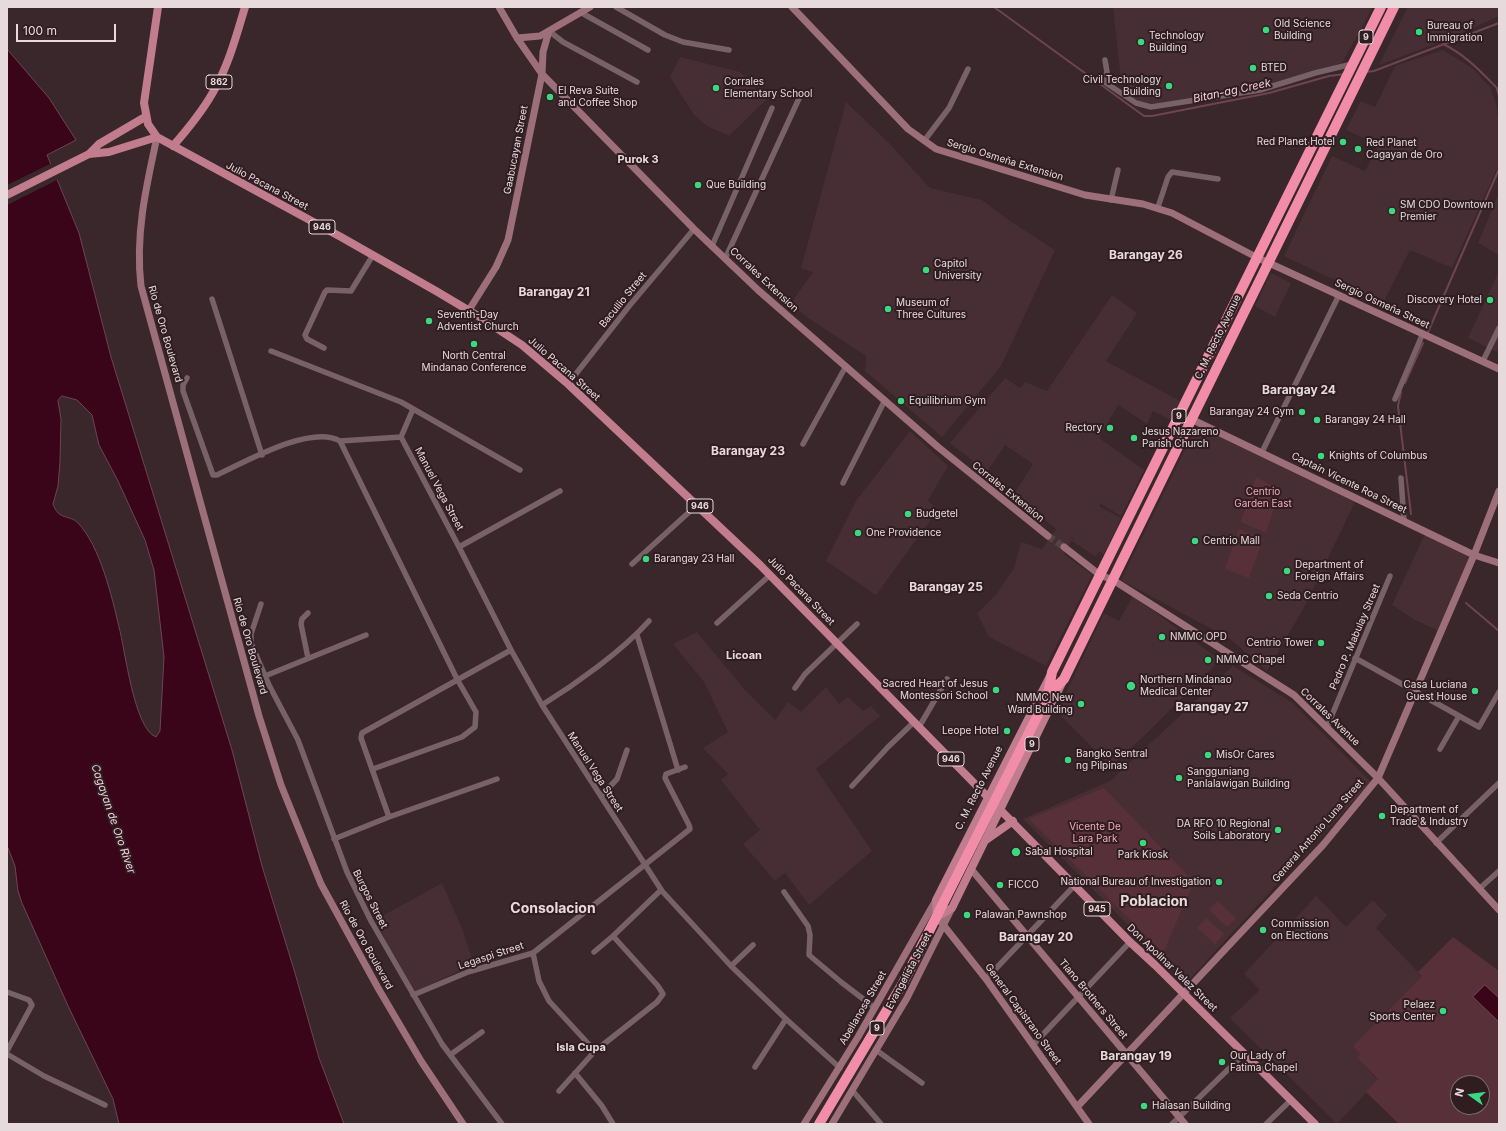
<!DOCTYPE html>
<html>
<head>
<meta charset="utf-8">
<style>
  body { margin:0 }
  #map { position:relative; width:1506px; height:1131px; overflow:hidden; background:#39272b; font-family:Inter,sans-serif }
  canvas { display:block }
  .frame { position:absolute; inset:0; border:8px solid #e7dadd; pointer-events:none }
  .north { position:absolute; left:1450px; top:1075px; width:40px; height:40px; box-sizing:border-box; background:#2f1d22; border:1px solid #79696d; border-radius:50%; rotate:284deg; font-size:11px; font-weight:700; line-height:16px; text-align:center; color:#e7dadd }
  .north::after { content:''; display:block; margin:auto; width:14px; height:18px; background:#3cd77e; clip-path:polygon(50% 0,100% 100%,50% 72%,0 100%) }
  .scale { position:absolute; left:16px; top:24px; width:100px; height:18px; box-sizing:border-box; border:2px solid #e7dadd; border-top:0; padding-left:5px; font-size:12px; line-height:14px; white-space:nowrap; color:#e7dadd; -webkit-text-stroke:3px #2f1d22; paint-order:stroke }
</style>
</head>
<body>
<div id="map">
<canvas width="1506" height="1131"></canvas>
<div class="frame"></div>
<div class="north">N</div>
<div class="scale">100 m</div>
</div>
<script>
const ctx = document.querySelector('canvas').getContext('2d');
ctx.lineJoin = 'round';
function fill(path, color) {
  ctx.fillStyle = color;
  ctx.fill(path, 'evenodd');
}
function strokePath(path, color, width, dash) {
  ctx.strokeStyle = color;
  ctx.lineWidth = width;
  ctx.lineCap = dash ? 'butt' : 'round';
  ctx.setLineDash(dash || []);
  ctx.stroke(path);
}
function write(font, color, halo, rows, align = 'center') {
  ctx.font = font + ' Inter,sans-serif';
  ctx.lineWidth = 4;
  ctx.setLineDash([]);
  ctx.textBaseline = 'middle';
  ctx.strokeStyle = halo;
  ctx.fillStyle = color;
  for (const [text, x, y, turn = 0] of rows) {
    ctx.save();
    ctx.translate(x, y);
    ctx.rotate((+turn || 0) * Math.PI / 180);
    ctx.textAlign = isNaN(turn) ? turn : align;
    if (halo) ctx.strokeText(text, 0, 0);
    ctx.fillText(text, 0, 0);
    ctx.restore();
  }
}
const built = new Path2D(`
  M1113,7H1373L1342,63L1260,87L1149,105L1137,103L1122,90Z
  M1408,7H1499V16L1456,36L1379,65Z
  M1443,50L1472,68L1490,87L1496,104L1499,124V164L1452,268L1410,250L1383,303L1284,256L1332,156L1365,171L1379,145L1346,130L1361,101L1375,107L1395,66Z
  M680,57L740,72L766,100L729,136L707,126L694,115L670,77Z
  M846,102L888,142L930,188L982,200L1007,219L1055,250L1001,366L942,437L865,371L866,356L808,318L791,303L813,272L801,268Z
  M1499,193V255L1478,243Z
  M1499,271V347L1497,352L1468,338Z
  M1271,273L1291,283L1275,317L1255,306Z
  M1112,295L1137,313L1106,361L1180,401L1171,420L1153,411L1147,424L1118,405L1099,438L1144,470L1121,516L1101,504L1099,506L1121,518L1104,554L1099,552L1095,556L1072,541L1075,534L1064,554L1092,575L1046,666L989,637L977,613L996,595L1014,568L1021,542L1042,549L1056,529L1014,494L1033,464L1005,445L987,472L950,443L1005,378L1020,388L1025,382L1047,391Z
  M1198,423L1355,502L1306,604L1267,671L1230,639L1121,580Z
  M910,431L948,466L928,500L937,511L876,595L826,561L856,501Z
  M1425,534L1472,555L1439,631L1415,620L1392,605Z
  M1133,596L1220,660L1144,736L1111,766L1057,712L1104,613L1119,621Z
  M697,632L745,690L775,720L788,702L801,712L826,687L839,704L848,697L863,711L871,706L880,716L816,769L872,851L809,905L785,873L775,881L743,844L760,830L721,780L728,774L703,748L728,732L704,682L673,644Z
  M1233,666L1293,703L1371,782L1186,983L1023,819L1110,781Z
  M442,883L461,926L474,964L412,993L375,920Z
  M1316,896L1346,927L1373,900L1387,915L1376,928L1422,976L1353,1046L1360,1054L1357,1058L1378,1080L1337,1124L1230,1018L1260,990L1244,974Z`);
const green = new Path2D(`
  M1256,477L1280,490L1266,533L1241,522Z
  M1239,529L1263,539L1249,578L1225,569Z
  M1104,788L1194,882L1163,953L1029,819Z
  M1218,901L1236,918L1227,927L1209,910Z
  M1206,918L1224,934L1215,944L1197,928Z
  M1453,937L1499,971V1124H1399L1366,1092L1378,1079L1357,1058L1360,1054L1353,1046L1422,976L1418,972ZM1458,1083H1482V1107H1458Z`);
const water = new Path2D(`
  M7,49L49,98L76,140L47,155L79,233L111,357L232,750L262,866L295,973L319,1058L344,1124H119L113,1099L69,1008L22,903L18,891L15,866L8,848L7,849ZM62,396L77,400L92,415L99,445L118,481L145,540L154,570L164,657L160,731L156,737C134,729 125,649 119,627C112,597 100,546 78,523C69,514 59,521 53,504L58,486L60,462L61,419L58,401Z
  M1485,985L1499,998V1022L1473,997Z`);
const pier = new Path2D(`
  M52,163L59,179L7,205V185Z`);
const stream = new Path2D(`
  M994,7L1144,116H1152L1269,93L1329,76L1345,74
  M1443,44C1466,55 1481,72 1498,89H1497L1499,96
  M1365,72L1374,71L1499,23
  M1428,332L1499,169
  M1405,383L1423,343
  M1401,392L1398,406L1411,514
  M1466,603L1499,631`);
const secondaryTunnel = new Path2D(`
  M1048,536L1064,547`);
const street = new Path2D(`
  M616,7L665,35L683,42L729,50
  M580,12L648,50
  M549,31L563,42L637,82
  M1105,60L1107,72L1104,80L1106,83L1136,103L1151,107L1260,90L1315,73L1352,64
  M924,141L949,108L968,69
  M1111,200L1118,170
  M1158,207L1168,177L1172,172L1218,179
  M712,246L772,108
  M725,259L802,92
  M212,299L262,455
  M324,348L307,339L305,335L325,292L327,290L351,291L373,255
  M271,351L401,402L520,470
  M1483,361L1499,328
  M187,378L183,385V391L213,475H217C245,462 311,424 340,441
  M568,384L630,305L694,229
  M1395,399L1423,333
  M401,437L459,547L511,650L542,705L662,891L731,966L786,1019L840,1068
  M401,437L413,409
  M803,444L846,366
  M1262,452L1339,295
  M1401,478L1404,521
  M843,483L885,400
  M459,547L560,491
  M632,564L698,504
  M261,604L251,634V643L269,685L298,740L347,872L371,921L442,1044L502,1124
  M308,613L302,619L301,624L308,658
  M717,623L770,575
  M637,635L678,770
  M1355,658L1479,727L1499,692
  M265,676L366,635
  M795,688L805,674L857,624
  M542,705C576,684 622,651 649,621
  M919,727L947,679
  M1327,727L1390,576
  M1440,749L1459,716
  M373,769L462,737L475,727L476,712L457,679L340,441L401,437
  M852,786L888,747L914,722
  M601,796L617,779L627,750
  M389,817L361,738L362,733L511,650
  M334,839L389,817L497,779
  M1436,843L1499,783
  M1479,889L1499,871
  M784,892L808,926L810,935L809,955L841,982L875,1008
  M594,952L613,936L661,890
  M533,953L539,981L549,1001L595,1051
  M731,966L753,945
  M986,979L1075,885
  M7,992L29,1000L32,1005L7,1051
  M413,995L468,972L533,953L690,829L689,825L665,778L666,774L685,767
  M1034,1044L1130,942
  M876,1050L922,1083
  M7,1054L44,1076L105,1105
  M450,1055L482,1032
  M755,1067L786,1019
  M575,1073L602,1106L613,1124
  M852,1090L881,1124
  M559,1091L595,1051L657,1002L663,994L658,986L613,936
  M1172,1124L1245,1053
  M1266,1124L1291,1100`);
const secondary = new Path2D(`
  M499,7L517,38L542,74L694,229L758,290L938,447L1048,536
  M792,7L908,129L936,149L1085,195L1143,204L1172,213L1256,257L1499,369
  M517,38L540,36L590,7
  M157,137C146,187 135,235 141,286L259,716L281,785L321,884L378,988L421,1061L463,1124
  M469,310L496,267L508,240L542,74L543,52L549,31
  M1191,419L1474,555L1499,563
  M1064,547L1100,575L1113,580L1294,695L1378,778L1499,910
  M971,869L1185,1124
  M937,917L986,979L1089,1124
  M1077,1107L1323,845L1378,778L1474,555L1499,491
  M804,1124L858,1037L936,900
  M832,1124L907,998L952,908`);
const primary = new Path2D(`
  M158,7L144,103L148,124L157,137L341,237L436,291L478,316L522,345L568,384L760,565L1130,942L1155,965L1315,1124
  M173,146C187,130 201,113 212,94C228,67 236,37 245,7
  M89,154L109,152L157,137
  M7,195L89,154L99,144L145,117
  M986,840L1013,821
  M937,916L936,900L1050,676
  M937,917L952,908L1062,683`);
const highway = new Path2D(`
  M1048,695L1064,679L1394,7
  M819,1124L903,983L1048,695L1052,672L1381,7`);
const markers = [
  [1266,30,4,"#3cd77e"],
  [1419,32,4,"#3cd77e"],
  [1141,42,4,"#3cd77e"],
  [1253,68,4,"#3cd77e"],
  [1169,86,4,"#3cd77e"],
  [716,88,4,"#3cd77e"],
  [550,97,4,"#3cd77e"],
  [1343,142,4,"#3cd77e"],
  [1358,149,4,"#3cd77e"],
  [698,185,4,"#3cd77e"],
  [1392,211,4,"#3cd77e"],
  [926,270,4,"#3cd77e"],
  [1490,300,4,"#3cd77e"],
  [888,309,4,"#3cd77e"],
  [429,321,4,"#3cd77e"],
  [474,344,4,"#3cd77e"],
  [901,401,4,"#3cd77e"],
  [1302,412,4,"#3cd77e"],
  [1317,420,4,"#3cd77e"],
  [1110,428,4,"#3cd77e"],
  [1134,438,4,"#3cd77e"],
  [1321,456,4,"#3cd77e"],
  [908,514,4,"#3cd77e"],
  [858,533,4,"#3cd77e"],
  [1195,541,4,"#3cd77e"],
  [646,559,4,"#3cd77e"],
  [1287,571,4,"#3cd77e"],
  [1269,596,4,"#3cd77e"],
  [1162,637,4,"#3cd77e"],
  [1321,643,4,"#3cd77e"],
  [1208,660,4,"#3cd77e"],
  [1131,686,5,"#3cd77e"],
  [996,690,4,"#3cd77e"],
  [1475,691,4,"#3cd77e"],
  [1081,704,4,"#3cd77e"],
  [1007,731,4,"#3cd77e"],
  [1208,755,4,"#3cd77e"],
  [1068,760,4,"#3cd77e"],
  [1179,778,4,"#3cd77e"],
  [1382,816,4,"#3cd77e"],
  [1278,830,4,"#3cd77e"],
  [1143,843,4,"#3cd77e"],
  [1016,852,5,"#3cd77e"],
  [1219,882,4,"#3cd77e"],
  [1000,885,4,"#3cd77e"],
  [967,915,4,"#3cd77e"],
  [1263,930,4,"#3cd77e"],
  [1443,1011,4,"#3cd77e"],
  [1222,1062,4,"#3cd77e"],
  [1144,1106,4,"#3cd77e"]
];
const shields = [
  [1366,37,14],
  [219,82,26],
  [322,227,26],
  [1179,416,14],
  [700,506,26],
  [1032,744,14],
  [951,759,26],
  [1097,909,26],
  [877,1028,14]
];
const shieldNames = [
  ["9",1366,37],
  ["862",219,82],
  ["946",322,227],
  ["9",1179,416],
  ["946",700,506],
  ["9",1032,744],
  ["946",951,759],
  ["945",1097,909],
  ["9",877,1028]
];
const poiNames = [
  ["Old Science",1274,24],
  ["Building",1274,36],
  ["Bureau of",1427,26],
  ["Immigration",1427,38],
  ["Technology",1149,36],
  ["Building",1149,48],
  ["BTED",1261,68],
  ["Civil Technology",1161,80,"right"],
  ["Building",1161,92,"right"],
  ["Corrales",724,82],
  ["Elementary School",724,94],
  ["El Reva Suite",558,91],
  ["and Coffee Shop",558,103],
  ["Red Planet Hotel",1335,142,"right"],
  ["Red Planet",1366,143],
  ["Cagayan de Oro",1366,155],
  ["Que Building",706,185],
  ["SM CDO Downtown",1400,205],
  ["Premier",1400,217],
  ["Capitol",934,264],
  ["University",934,276],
  ["Discovery Hotel",1482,300,"right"],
  ["Museum of",896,303],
  ["Three Cultures",896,315],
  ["Seventh-Day",437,315],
  ["Adventist Church",437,327],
  ["North Central",474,356,"center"],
  ["Mindanao Conference",474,368,"center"],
  ["Equilibrium Gym",909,401],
  ["Barangay 24 Gym",1294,412,"right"],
  ["Barangay 24 Hall",1325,420],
  ["Rectory",1102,428,"right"],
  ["Jesus Nazareno",1142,432],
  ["Parish Church",1142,444],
  ["Knights of Columbus",1329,456],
  ["Budgetel",916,514],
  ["One Providence",866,533],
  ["Centrio Mall",1203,541],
  ["Barangay 23 Hall",654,559],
  ["Department of",1295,565],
  ["Foreign Affairs",1295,577],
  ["Seda Centrio",1277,596],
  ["NMMC OPD",1170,637],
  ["Centrio Tower",1313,643,"right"],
  ["NMMC Chapel",1216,660],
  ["Northern Mindanao",1140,680],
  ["Medical Center",1140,692],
  ["Sacred Heart of Jesus",988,684,"right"],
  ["Montessori School",988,696,"right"],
  ["Casa Luciana",1467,685,"right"],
  ["Guest House",1467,697,"right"],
  ["NMMC New",1073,698,"right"],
  ["Ward Building",1073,710,"right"],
  ["Leope Hotel",999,731,"right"],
  ["Bangko Sentral",1076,754],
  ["ng Pilpinas",1076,766],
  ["MisOr Cares",1216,755],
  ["Sangguniang",1187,772],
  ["Panlalawigan Building",1187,784],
  ["Department of",1390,810],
  ["Trade & Industry",1390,822],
  ["DA RFO 10 Regional",1270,824,"right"],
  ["Soils Laboratory",1270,836,"right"],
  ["Sabal Hospital",1025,852],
  ["Park Kiosk",1143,855,"center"],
  ["National Bureau of Investigation",1211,882,"right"],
  ["FICCO",1008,885],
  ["Palawan Pawnshop",975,915],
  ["Commission",1271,924],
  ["on Elections",1271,936],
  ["Pelaez",1435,1005,"right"],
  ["Sports Center",1435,1017,"right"],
  ["Our Lady of",1230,1056],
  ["Fatima Chapel",1230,1068],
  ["Halasan Building",1152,1106]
];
const streetNames = [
  ["Gaabucayan Street",516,150,-79],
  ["Sergio Osmeña Extension",1005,160,17],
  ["Julio Pacana Street",267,186,28],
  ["Corrales Extension",764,280,43],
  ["Bacullio Street",623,300,-51],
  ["Sergio Osmeña Street",1382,304,25],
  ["Rio de Oro Boulevard",165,334,74],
  ["C. M. Recto Avenue",1218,337,-64],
  ["Julio Pacana Street",564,369,41],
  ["Captain Vicente Roa Street",1349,483,26],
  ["Manuel Vega Street",439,489,62],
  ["Corrales Extension",1008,492,39],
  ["Julio Pacana Street",801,591,46],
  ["Pedro P. Mabulay Street",1355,637,-67],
  ["Rio de Oro Boulevard",250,646,74],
  ["Corrales Avenue",1330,717,44],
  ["Manuel Vega Street",595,772,57],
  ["C. M. Recto Avenue",979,788,-63],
  ["General Antonio Luna Street",1318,831,-49],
  ["Burgos Street",370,899,63],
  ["Rio de Oro Boulevard",366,945,61],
  ["Legaspi Street",491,956,-18],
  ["Don Apolinar Velez Street",1172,968,44],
  ["Evangelista Street",909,971,-62],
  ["Tiano Brothers Street",1093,999,50],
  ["Abellanosa Street",863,1008,-60],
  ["General Capistrano Street",1023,1014,54]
];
const parkNames = [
  ["Centrio",1263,492],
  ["Garden East",1263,504],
  ["Vicente De",1095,827],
  ["Lara Park",1095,839]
];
const waterNames = [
  ["Bitan-ag Creek",1232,91,-12],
  ["Cagayan de Oro River",113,819,71]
];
const neighbourhoodNames = [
  ["Purok 3",638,160],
  ["Licoan",744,656],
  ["Isla Cupa",581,1048]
];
const quarterNames = [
  ["Barangay 26",1146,255],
  ["Barangay 21",554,292],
  ["Barangay 24",1299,390],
  ["Barangay 23",748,451],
  ["Barangay 25",946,587],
  ["Barangay 27",1212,707],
  ["Barangay 20",1036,937],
  ["Barangay 19",1136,1056]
];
const districtNames = [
  ["Poblacion",1154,902],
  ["Consolacion",553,909]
];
fill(built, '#472e34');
fill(green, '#58303a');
fill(water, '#3a0419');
strokePath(water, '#6e4454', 1);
fill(pier, '#39272b');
strokePath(stream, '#6e4454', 2);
strokePath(secondaryTunnel, '#534246', 7, [7, 3.5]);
strokePath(street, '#786267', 5.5);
strokePath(secondary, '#9c6f7a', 7);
strokePath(primary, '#c17c8e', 8);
strokePath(highway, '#f18da8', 10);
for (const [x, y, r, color] of markers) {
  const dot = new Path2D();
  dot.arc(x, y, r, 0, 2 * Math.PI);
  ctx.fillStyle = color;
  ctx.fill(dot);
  strokePath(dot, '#2f1d22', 1.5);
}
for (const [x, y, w] of shields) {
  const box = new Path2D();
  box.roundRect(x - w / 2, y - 7, w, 14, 3);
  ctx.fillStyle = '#2f1d22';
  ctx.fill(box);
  strokePath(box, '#e7dadd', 1);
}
write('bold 9px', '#e7dadd', null, shieldNames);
write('10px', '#e7dadd', '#2f1d22', poiNames, 'left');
write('10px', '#e7dadd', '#2f1d22', streetNames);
write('10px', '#f4a9bc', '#2f1d22', parkNames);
write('italic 11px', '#f7cfd8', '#2f1d22', waterNames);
write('bold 11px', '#e7dadd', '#2f1d22', neighbourhoodNames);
write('bold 12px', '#e7dadd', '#2f1d22', quarterNames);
write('bold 14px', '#e7dadd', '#2f1d22', districtNames);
</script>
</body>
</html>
